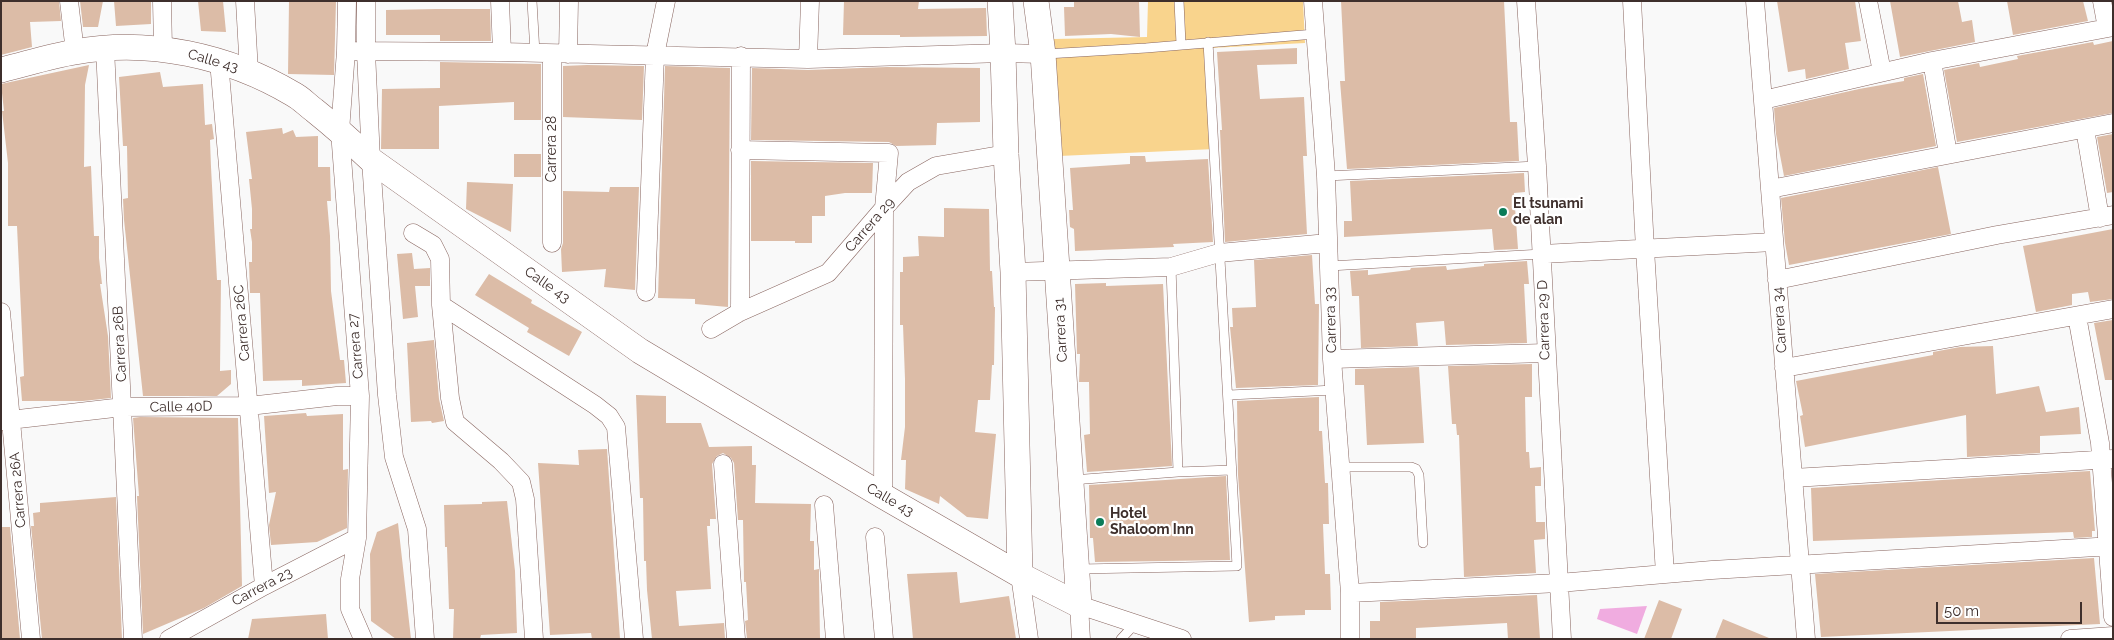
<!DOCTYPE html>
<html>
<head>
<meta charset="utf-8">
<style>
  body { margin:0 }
  #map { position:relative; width:2114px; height:640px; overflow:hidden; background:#f9f9f9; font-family:Raleway,sans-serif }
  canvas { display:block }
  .frame { position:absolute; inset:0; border:2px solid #3e2f2c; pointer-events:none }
  .scale { position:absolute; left:1936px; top:602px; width:146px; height:22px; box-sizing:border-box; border:2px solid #3e2f2c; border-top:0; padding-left:6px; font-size:15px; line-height:18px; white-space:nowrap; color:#3e2f2c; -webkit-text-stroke:4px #fff; paint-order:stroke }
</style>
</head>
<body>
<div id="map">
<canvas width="2114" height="640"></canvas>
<div class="frame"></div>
<div class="scale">50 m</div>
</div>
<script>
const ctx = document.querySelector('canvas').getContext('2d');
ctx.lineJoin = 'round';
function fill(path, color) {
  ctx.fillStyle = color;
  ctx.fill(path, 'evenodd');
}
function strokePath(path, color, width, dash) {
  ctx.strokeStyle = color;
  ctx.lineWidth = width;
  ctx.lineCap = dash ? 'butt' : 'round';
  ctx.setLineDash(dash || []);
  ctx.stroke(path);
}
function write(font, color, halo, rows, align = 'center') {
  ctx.font = font + ' Raleway,sans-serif';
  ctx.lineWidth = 4.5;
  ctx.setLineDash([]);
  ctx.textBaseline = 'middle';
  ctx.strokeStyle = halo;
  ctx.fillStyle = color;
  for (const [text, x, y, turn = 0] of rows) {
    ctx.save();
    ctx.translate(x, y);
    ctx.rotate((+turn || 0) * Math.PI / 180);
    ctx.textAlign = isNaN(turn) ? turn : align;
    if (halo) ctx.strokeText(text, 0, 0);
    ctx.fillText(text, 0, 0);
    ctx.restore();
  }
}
const green = new Path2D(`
  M1148,1H1303L1305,43L1211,48L1215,149L1059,156L1054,39L1147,37Z`);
const water = new Path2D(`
  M1647,606L1637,634L1597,619L1600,609Z`);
const building = new Path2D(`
  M1,1H59L61,21L30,22L32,47L1,55Z
  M80,1H103L98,27H83Z
  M114,1H151V24L116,26Z
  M198,1H223L226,32L201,31Z
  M289,1H336L334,75L288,74Z
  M844,1H919L918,9L986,8L987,36L900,37V35H843Z
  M1074,1H1139L1140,37L1111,34L1065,36L1064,7H1074Z
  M1341,1H1504L1510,122H1517L1519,161L1347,169L1340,81H1345Z
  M1777,1H1855L1861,41L1845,43L1849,69L1806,79L1805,69L1788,72Z
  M1890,1H1958L1962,22L1972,20L1975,42L1900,57Z
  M2007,1H2083L2088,21L2013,35Z
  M436,9H490L491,41H440V35H386V10Z
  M2113,41V113L1957,142L1944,70L1979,63L1980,67L2018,59L2017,56L2093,42L2094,45Z
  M1297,48V64L1257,65L1260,99L1304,97L1307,156H1303L1307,234L1225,242L1220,130H1222L1217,52Z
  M440,62L541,64V120H514V102L439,106V149H381L382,89L440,88Z
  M89,65L85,85L84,167L91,166L94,236H99V258L102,284H100L108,336L111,398L83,401H22L20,377L24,376L17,226H8V163L2,111H4L1,84Z
  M587,65L644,66L642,120L563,117V66Z
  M665,66L730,68L728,307L695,304V299L658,298Z
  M887,67L980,68V122L937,123L936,145L896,146L889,142L751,140L752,68L808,70Z
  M160,72L163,87L203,84L205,125L212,124L214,139L210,140L211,167L217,280H221L220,371L231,370V384L217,396H143L124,220L123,199L128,198L127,146H123L119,77Z
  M1923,74L1936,146L1784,176L1776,134L1774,108L1859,89L1904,81V78Z
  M282,128L283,134L293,130L296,137L318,136V167H330L331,201H327L330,236L331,291L340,360H344L346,383L302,386V380L263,381L260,293H250L249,262H252V242L250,229H252V209L249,179H252L246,132Z
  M2113,134V192L2107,193L2097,137Z
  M514,154H541V177H514Z
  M1130,156H1145L1146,162L1208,159L1213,242L1173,244L1174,247L1075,251L1074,229L1070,227L1069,210H1073L1070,168L1130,164Z
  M751,161L873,163L872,193H845L825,196V216H812V243H795V241H751Z
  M1938,167L1951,234L1789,265L1785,243L1781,198Z
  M1524,173L1525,192L1514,193L1518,249L1494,250L1492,229L1344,237V221H1352L1350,181Z
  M467,182L513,184L511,232L466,209Z
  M610,187H639L635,290L604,287L606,269L562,272L561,249L563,243V191L609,192Z
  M944,208L989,209L990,271H992L994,307H995L994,365H992L990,400H978L975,432L996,434L988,519L967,517L940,496L939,504L905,489L906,460H901L905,427V379L903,325H900V272H903V257L919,256L918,236L944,237Z
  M2113,229V299L2090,302L2088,292L2072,294V305L2036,312L2023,246Z
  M412,253L414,269L430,268V286H415L418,317L403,319L397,254Z
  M1312,255L1315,304H1319L1318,385L1236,388L1230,327H1233L1232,308L1256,307L1254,260Z
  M1527,261L1529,284H1524L1527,343L1446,345L1444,321L1416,323L1418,346L1361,348L1359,296H1352L1350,271L1368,270V275L1410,270L1411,268L1446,266L1447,270L1484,266V264Z
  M489,274L532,300L531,303L582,332L569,356L527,332L529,328L475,295Z
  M1106,283V286L1163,284L1172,466L1087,472L1084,435L1090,434L1089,382H1079L1080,354H1077L1075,284Z
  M2113,320V380H2105L2094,323Z
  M434,340L439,399L444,421L432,423L431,421L411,422L407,343Z
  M1993,346L1996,394L2039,386L2046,412L2079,407L2081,434L2040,436V453L1967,457L1966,415L1805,447L1800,416L1803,415L1796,381L1933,355V352L1960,347Z
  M1532,364V397H1525L1526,452H1529L1530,468L1541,467V486H1535L1536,522H1545V539L1534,540L1536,573L1464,577L1459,435H1457L1456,424H1452L1448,366Z
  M1419,367L1424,443L1367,445L1364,385H1355V369Z
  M636,395L666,396V423H701L709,447L752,446V465H756L755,503L811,504L810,541H814V570L819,569V579L820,639H747L745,621L748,620L746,582H744L743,520H738L734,463L731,458L723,453L717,456L712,464L716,519H710V526H707L711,589L676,591L679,626L724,623L725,639H652L647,590L646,561H644L643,498H640Z
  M1319,397V431H1322L1325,483H1328L1329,524H1323L1325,574H1330L1331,610H1305V615L1275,616V620L1249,622L1238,475L1237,401Z
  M306,413L307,416L343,414V470L348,469L347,528L317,542L271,545L269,525L276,492L269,493L264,416Z
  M140,417L238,418L242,586L204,608L143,634L137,496H139L133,418Z
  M607,449L620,639H592L591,633L550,635L538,463L579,465L578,450Z
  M2090,471L2095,531H2092V537L2074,538L2073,532L1813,541L1811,488Z
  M1226,476L1230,560L1095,562L1093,538H1090L1089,485Z
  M116,497L122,639H42L31,526H34L33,513L40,512V503Z
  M507,501L515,571L517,633L481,635L480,639H453L454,609H449L447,547H445L444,505L482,504V502Z
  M398,523L411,639H396L371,621L370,554L377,532Z
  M1,527H10L20,639H1Z
  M2094,558L2100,624L1821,637L1815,574Z
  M957,572L960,603L1009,596L1016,639H913L907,574Z
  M1537,595L1540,639H1508L1507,623L1416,628V639H1370V621H1380V602Z
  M1659,600L1682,609L1671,639H1644Z
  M326,614L328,639H248L252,619Z
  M1723,619L1769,638V639H1715Z`);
const lane = new Path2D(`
  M532,1L535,53
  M1179,1L1181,44
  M1046,54L1146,48L1315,34
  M1326,176L1537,166
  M1329,266L1542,254
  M1171,267L1178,472
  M1229,395L1335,390
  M1340,467H1411L1416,469L1419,475L1423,543
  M1072,480L1178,472L1231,470
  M1079,569L1237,566L1208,42
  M1121,639L1135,624`);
const street = new Path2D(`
  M69,1L75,52
  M162,1L163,48
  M245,1L249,72
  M347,1L346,51L340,131L360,396L357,538L350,579V609L363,639
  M366,1V52L371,160L387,395L394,457L417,529L425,639
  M500,1L502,52
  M1313,1L1326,176L1332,359L1350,593V639
  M1526,1L1537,166L1562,639
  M1632,1L1645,249L1665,574
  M1755,1L1806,639
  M1868,1L1882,72
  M2102,1L2107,28
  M105,48L133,639
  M346,51L502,52L808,59L1003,53L1043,54
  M552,54V243
  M568,54L569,1
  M808,59L810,1
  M219,61L264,586
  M1932,61L1948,154
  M1763,100L1932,61L2113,27
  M2085,129L2100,218
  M740,150L889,153L884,208L883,496
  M1770,189L2113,123
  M413,233L433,245L440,259L441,305L450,398L455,422L501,461L521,482L525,499L534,639
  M1542,254L1774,242
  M1013,272L1171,267L1219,253L1328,243
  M1777,280L1997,235L2113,215
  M646,292L655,55L666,1
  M441,305L595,405L609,416L616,427L634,639
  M1,312L31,639
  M740,312L741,56
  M2077,316L2100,443L2113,617
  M711,329L740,312L828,273L884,208L908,182L936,166L1006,154
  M1332,359L1546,353
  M1784,368L2113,309
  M1,421L123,407L249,406L337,396H360
  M723,464L736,639
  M1793,478L2113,459
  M824,505L835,639
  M875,537L884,639
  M1020,575L1029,639
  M1350,593L1559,583L1712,570L2113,546
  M169,639L264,586L357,538
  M1081,639L1079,605L1182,639
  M2070,639L2113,636`);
const secondary = new Path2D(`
  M1000,1L1003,53L1006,154L1013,272L1020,575
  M1036,1L1043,54L1079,605
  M1,70C26,64 50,56 75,52C149,38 229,56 293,94C301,98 307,105 314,110C334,126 353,143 371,160L640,351L883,496L1020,575L1079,605`);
const markers = [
  [1503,212,5,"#0b7c59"],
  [1100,522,5,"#0b7c59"]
];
const streetNames = [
  ["Calle 43",213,61,16],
  ["Carrera 28",552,149,-90],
  ["Carrera 29",870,225,-49],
  ["Calle 43",547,285,35],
  ["Carrera 33",1331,320,-92],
  ["Carrera 29 D",1544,320,-92],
  ["Carrera 34",1780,320,-94],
  ["Carrera 26C",242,323,-95],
  ["Carrera 31",1061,330,-93],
  ["Carrera 26B",120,344,-93],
  ["Carrera 27",356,346,-95],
  ["Calle 40D",181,407,-1],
  ["Carrera 26A",18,490,-95],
  ["Calle 43",890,500,30],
  ["Carrera 23",262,587,-28]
];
const poiNames = [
  ["El tsunami",1513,204],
  ["de alan",1513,220],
  ["Hotel",1110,514],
  ["Shaloom Inn",1110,530]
];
fill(green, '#f9d48d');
fill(water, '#f0ace0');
fill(building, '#dcbca7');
strokePath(lane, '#896660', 10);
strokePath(street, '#896660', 19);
strokePath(secondary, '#896660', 26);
strokePath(lane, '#fff', 9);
strokePath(street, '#fff', 18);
strokePath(secondary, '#fff', 25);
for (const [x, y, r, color] of markers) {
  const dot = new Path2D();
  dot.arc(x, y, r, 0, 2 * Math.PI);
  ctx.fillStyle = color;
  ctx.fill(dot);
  strokePath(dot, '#fff', 2);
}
write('14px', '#3e2f2c', '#fff', streetNames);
write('bold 14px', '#3e2f2c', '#fff', poiNames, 'left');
</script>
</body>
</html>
